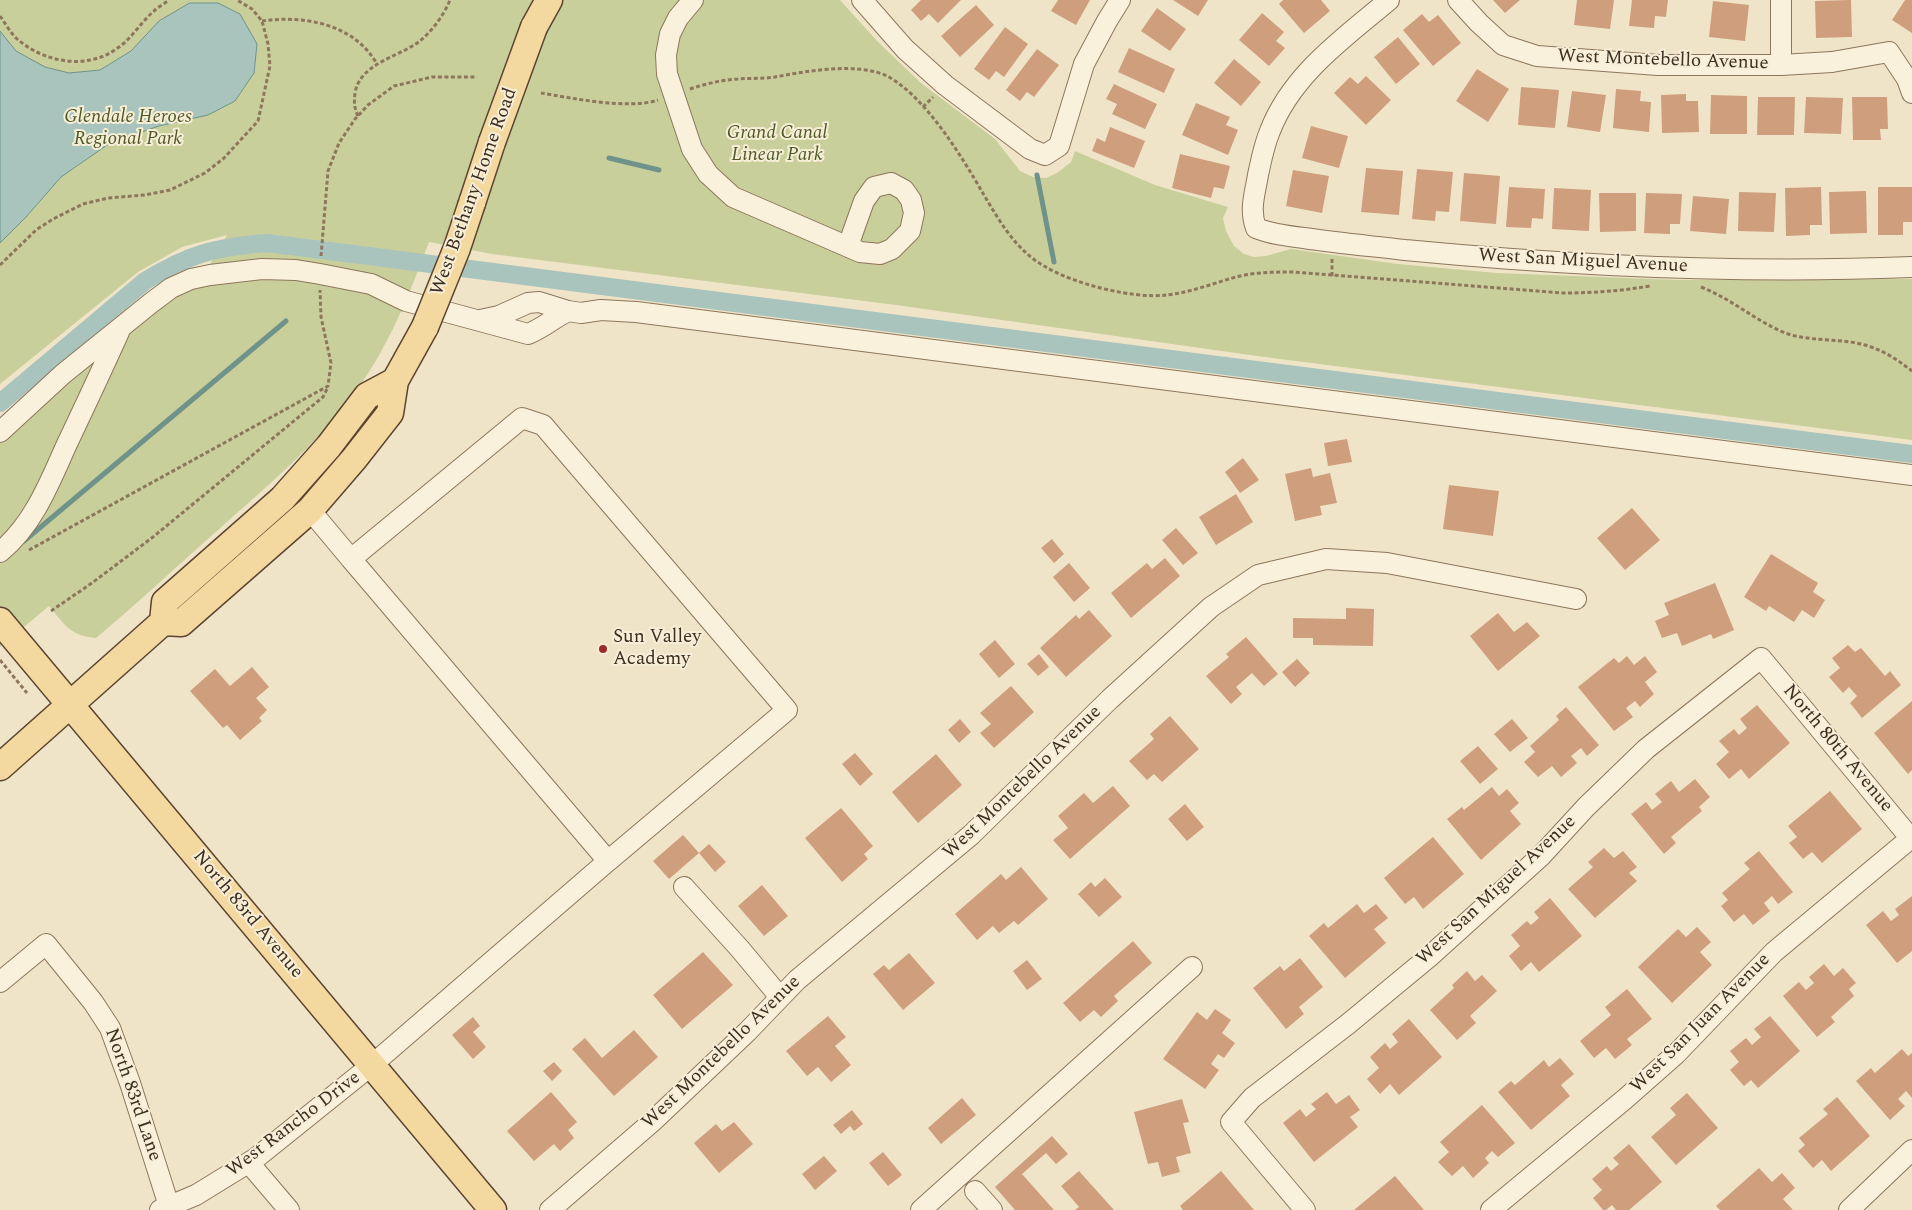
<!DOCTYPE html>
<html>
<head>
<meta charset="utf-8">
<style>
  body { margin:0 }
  canvas { display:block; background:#f0e4c8 }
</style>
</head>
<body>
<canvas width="1912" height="1210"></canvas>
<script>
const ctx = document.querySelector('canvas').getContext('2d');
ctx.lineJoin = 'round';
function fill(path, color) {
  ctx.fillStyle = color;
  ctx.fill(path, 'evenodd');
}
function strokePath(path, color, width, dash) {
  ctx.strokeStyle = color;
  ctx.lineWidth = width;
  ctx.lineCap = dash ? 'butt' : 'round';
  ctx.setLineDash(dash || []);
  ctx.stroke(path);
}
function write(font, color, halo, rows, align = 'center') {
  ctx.font = font + ' Spectral,serif';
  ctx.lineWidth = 4;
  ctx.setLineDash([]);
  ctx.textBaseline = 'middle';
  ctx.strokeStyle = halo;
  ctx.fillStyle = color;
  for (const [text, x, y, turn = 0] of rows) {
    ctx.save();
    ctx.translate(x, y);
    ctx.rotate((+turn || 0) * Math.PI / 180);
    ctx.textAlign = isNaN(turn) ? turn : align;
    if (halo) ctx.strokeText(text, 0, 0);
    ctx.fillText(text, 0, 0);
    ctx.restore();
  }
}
const green = new Path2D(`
  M0,0H840L878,42L921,83L995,139L1020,171L1033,177L1046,178L1057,173L1071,162L1075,151L1155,185L1228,207L1223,218L1226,231L1234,246L1244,254L1254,257L1266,256L1291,249L1398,264L1497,273L1678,280L1912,279V440L1257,356L896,305L492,254L429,242C410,293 389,346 356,391C318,444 267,486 218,530C177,566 138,603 96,638C70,636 64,624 49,606L0,647V422L208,268L227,235L182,247L138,272L0,384Z`);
const water = new Path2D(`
  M190,3H218L240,14L257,44L254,73L235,101L208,115L159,126L110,143L61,177L26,217L0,243V31L16,51L45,67L69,73L100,70L131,51L159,21Z`);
const stream = new Path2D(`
  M609,158L659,170
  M1037,175L1054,262
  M24,541L286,321`);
const canal = new Path2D(`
  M0,403L145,281C189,254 215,247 267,243L1912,454`);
const building = new Path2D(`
  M921,0H961L938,23L929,14L921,21L911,10Z
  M1058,0H1090L1076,25L1051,11Z
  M1173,0H1208L1198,16Z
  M1283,0H1321L1330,11L1304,33L1279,4Z
  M1493,0H1520L1505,13Z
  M1577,0H1614L1610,29L1574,25Z
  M1632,0H1668L1666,17L1655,16L1654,28L1629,26Z
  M1851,0L1852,37L1816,38L1815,1Z
  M1905,0H1912V33L1892,20Z
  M1713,1L1749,5L1745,41L1709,37Z
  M976,5L994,25L960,57L941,36Z
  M1157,8L1186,29L1170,51L1141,31Z
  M1262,13L1284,32L1276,41L1285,48L1269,66L1239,40Z
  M1422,14L1429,22L1438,15L1461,43L1433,66L1403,30Z
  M1005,27L1028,44L1004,77L996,71L989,80L974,69Z
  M1398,37L1420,64L1396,84L1374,57Z
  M1129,48L1175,69L1164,93L1118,72Z
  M1037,49L1059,65L1034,97L1027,92L1020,101L1006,90Z
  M1234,59L1261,82L1241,106L1214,83Z
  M1477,69L1509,89L1488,122L1456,101Z
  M1366,76L1391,100L1366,125L1334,93L1350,77L1358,84Z
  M1114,84L1157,104L1145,129L1112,114L1117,104L1106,99Z
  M1521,87L1559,90L1555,128L1518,125Z
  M1616,89L1641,91L1640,101L1651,102L1649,132L1613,128Z
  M1572,91L1606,95L1600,132L1567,127Z
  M1686,94V101H1698L1699,132L1662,133L1661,95Z
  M1711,95L1747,96V134H1710Z
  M1758,97H1795L1794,135H1757Z
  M1806,97L1843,98L1841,134L1804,133Z
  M1852,97H1887L1888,129H1880L1881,140H1853Z
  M1196,103L1230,117L1226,125L1238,130L1228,155L1182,135Z
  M1311,126L1348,136L1339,168L1302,158Z
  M1110,127L1145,141L1134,168L1092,151L1097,138L1105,142Z
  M1180,154L1230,166L1224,189L1214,187L1211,198L1172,188Z
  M1366,168L1403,171L1399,215L1361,212Z
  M1417,169L1453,172L1449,212L1436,211L1435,221L1412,219Z
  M1293,170L1329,176L1322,213L1286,206Z
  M1464,173L1500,176L1496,224L1460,221Z
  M1509,187L1545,189L1543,219L1532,218L1531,228L1506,227Z
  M1821,187L1822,225H1810V235L1786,236L1785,188Z
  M1878,187H1912V222H1903V235H1878Z
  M1554,188L1591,190L1589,231L1552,229Z
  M1866,191L1867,233L1830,234L1829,192Z
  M1739,192L1776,193L1774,232L1738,231Z
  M1599,193H1636V231L1600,232Z
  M1646,193L1682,194L1680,224H1670V234L1644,233Z
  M1693,196L1729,199L1726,234L1690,231Z
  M1347,439L1352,462L1328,466L1324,443Z
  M1243,458L1259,480L1240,493L1225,472Z
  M1311,468L1313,477L1330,473L1337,503L1320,506L1322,515L1295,521L1285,474Z
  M1449,485L1499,491L1493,536L1443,529Z
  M1236,494L1253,522L1216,545L1199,517Z
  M1632,508L1660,540L1625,570L1597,538Z
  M1176,528L1198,553L1183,565L1162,540Z
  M1052,539L1064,554L1054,563L1041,548Z
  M1771,554L1818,583L1813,592L1825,600L1814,618L1802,610L1794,622L1769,606L1766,611L1744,597Z
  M1165,558L1180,576L1131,618L1111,593L1147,563L1152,569Z
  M1069,563L1090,588L1074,602L1053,577Z
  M1715,583L1734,630L1713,639L1711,634L1682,646L1677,633L1662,638L1655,621L1669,615L1664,603Z
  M1346,608L1374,609L1373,646L1313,645V638H1293V618L1346,619Z
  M1089,610L1112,636L1066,677L1040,648L1076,615L1079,619Z
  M1498,613L1514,632L1527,622L1540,636L1498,671L1470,636Z
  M1246,637L1278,674L1264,686L1252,673L1236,687L1242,694L1231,704L1206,676L1229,657L1226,654Z
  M995,640L1015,664L999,678L979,654Z
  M1848,645L1855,652L1861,648L1885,676L1890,671L1901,685L1862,718L1850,703L1857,696L1849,687L1843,693L1829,677L1840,668L1832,658Z
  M1039,654L1049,667L1038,676L1027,664Z
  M1627,656L1634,665L1645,656L1657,672L1645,682L1654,694L1640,707L1635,701L1626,708L1633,717L1614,731L1578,687L1614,658L1619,663Z
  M1297,659L1310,673L1295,687L1282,672Z
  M252,667L269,687L256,698L267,710L259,718L262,721L240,740L227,725L223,728L190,691L215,669L230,686Z
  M1011,686L1034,712L994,748L980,733L991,724L980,713Z
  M1912,701V770L1908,774L1874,733Z
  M1757,705L1790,743L1749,779L1741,769L1729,779L1716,764L1729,752L1719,741L1734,729L1739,735L1747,728L1740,719Z
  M1566,707L1599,745L1587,756L1581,748L1571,756L1577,763L1561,777L1552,766L1538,777L1524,762L1535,752L1530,746L1559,720L1556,716Z
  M1170,716L1199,749L1162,782L1154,774L1147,780L1129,761L1154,739L1150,734Z
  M960,719L971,732L959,743L948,730Z
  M1512,719L1528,738L1510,752L1494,734Z
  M1478,746L1498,769L1480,784L1460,761Z
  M855,753L873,774L860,786L842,764Z
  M936,754L962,785L918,823L892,792Z
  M1695,779L1710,797L1699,807L1702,811L1671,837L1676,843L1664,854L1631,814L1646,802L1652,810L1662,802L1655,794L1671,781L1679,792Z
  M1113,786L1130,806L1070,859L1053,840L1068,828L1058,816L1084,793L1093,803Z
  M1492,787L1499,796L1507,789L1519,803L1510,811L1521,824L1481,860L1447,819L1462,807L1464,810Z
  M1830,791L1862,829L1822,863L1812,852L1803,859L1789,843L1797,837L1788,826Z
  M1185,804L1204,827L1187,841L1168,819Z
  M841,808L873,846L864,854L868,859L842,882L805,838Z
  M683,835L699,853L709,844L726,862L715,872L699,853L669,879L653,861Z
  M1433,837L1464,874L1423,909L1414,897L1405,904L1384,878Z
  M1604,848L1614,858L1623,851L1637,867L1629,873L1637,881L1595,918L1568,889L1593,867L1588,862Z
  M1759,851L1793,892L1778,904L1772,896L1764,903L1770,911L1753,925L1744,914L1734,922L1721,906L1728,900L1722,893L1750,869L1744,863Z
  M1021,867L1048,899L1018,925L1014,921L999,933L993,926L977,940L955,914L1001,874L1006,880Z
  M1105,878L1122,897L1099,917L1078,894L1091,882L1095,887Z
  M762,885L788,916L764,936L738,906Z
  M1912,896V951L1897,963L1866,925L1883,911L1891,921L1899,915L1895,909Z
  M1550,898L1582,936L1539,972L1531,962L1521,971L1509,956L1520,946L1511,935L1527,921L1531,925L1539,918L1534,912Z
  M1357,904L1364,913L1376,904L1388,918L1374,929L1386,943L1345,978L1309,936L1324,923L1328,928Z
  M1697,927L1711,942L1700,952L1712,965L1672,1003L1638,967L1678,929L1686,937Z
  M1133,941L1152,963L1114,996L1118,1001L1101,1017L1094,1010L1080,1022L1063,1003Z
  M703,952L733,985L682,1029L653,995Z
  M909,953L935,983L903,1010L873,974L884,965L889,970Z
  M1300,958L1323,987L1299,1007L1304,1014L1286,1029L1253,988L1280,966L1284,971Z
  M1027,960L1042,979L1027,990L1013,971Z
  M1824,964L1834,976L1843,968L1856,983L1849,989L1854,996L1831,1017L1835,1022L1817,1037L1783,996L1799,982L1806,990L1814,983L1809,977Z
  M1467,971L1475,981L1482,975L1497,991L1470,1016L1476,1023L1457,1040L1430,1010L1454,988L1452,985Z
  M1627,989L1652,1019L1627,1039L1632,1045L1615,1059L1606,1048L1594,1058L1580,1041L1611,1015L1605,1007Z
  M1215,1009L1231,1020L1222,1033L1235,1043L1224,1058L1218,1054L1211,1064L1219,1070L1205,1089L1163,1059L1197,1012L1207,1020Z
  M828,1016L846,1037L835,1046L851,1065L831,1082L818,1067L807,1076L786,1051Z
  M1770,1016L1800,1051L1758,1088L1751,1080L1744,1086L1730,1070L1739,1062L1730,1051L1746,1038L1752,1045L1761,1037L1754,1029Z
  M473,1017L480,1026L473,1032L486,1047L473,1059L452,1035Z
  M1409,1019L1442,1057L1399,1095L1390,1084L1380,1094L1367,1079L1379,1068L1370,1057L1385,1043L1390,1049L1398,1042L1392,1034Z
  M634,1030L658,1057L614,1096L572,1049L585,1038L602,1058Z
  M1902,1049L1908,1056L1912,1053V1098L1906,1091L1898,1099L1905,1106L1890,1120L1856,1081L1871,1068L1875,1073Z
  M1560,1058L1574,1074L1561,1085L1570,1096L1531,1130L1498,1092L1511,1081L1515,1085L1544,1060L1549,1067Z
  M554,1062L562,1071L552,1081L543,1071Z
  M551,1092L577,1122L568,1130L574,1138L560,1151L554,1144L534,1161L507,1131Z
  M1327,1092L1336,1104L1349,1095L1360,1110L1350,1117L1358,1127L1314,1162L1283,1123L1300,1109L1306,1117L1316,1109L1311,1104Z
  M1687,1093L1718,1128L1676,1165L1651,1137L1676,1115L1670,1108Z
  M1837,1097L1870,1136L1831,1171L1822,1160L1813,1168L1798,1151L1805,1145L1799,1138L1828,1114L1823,1109Z
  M962,1098L976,1115L941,1144L928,1128Z
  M1182,1099L1189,1122L1183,1123L1191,1153L1176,1157L1180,1172L1162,1177L1158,1162L1148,1164L1134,1112Z
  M1482,1105L1515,1143L1498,1157L1492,1151L1485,1158L1489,1163L1473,1178L1463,1166L1452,1176L1438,1162L1449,1152L1440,1142Z
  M852,1110L863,1124L854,1131L850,1126L841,1134L833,1125Z
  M734,1122L753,1144L719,1173L694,1143L716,1124L722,1131Z
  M1052,1136L1068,1154L1056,1164L1046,1153L1022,1174L1054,1210H1015L995,1187Z
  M1629,1144L1662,1182L1629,1210H1616L1612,1205L1606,1210H1603L1593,1198L1602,1190L1592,1179L1607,1166L1611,1171L1619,1164L1613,1158Z
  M883,1152L902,1175L888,1186L869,1163Z
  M824,1156L837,1171L815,1190L802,1174Z
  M1759,1168L1772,1182L1782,1173L1795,1188L1783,1199L1793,1210H1720L1716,1206Z
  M1079,1171L1114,1210H1075L1079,1207L1061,1186Z
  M1221,1171L1254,1210H1183L1180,1206Z
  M1395,1176L1424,1210H1354Z`);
const path = new Path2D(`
  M0,16C5,23 10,32 16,38C44,63 88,71 119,47C132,38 141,22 154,11C158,7 164,4 169,0
  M262,21C305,15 354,24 377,64
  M690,89C705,84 721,80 738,79C750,78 763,79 775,77C806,71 858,62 887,76C926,97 962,157 984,195C1000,222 1016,250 1044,266C1074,284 1132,299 1167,295C1193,292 1216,282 1240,276C1258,272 1275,272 1293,272L1563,293C1593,293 1620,291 1650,286
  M541,93C572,98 628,110 658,100
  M923,107L933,97
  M358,116C354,107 354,103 355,93C360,63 399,57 420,41C432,31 444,15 450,0
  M321,256L328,171L339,143L355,119L368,105L394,86L432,77H477
  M0,265L36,230L53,219L83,204L108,198L145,195L170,190L205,173L224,158L258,121L270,66L268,44L262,21L252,9L237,0
  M1332,276V259
  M1701,287C1732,299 1754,320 1785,333C1810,342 1840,338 1865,345C1883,350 1898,360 1912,371
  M29,550L328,386L331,363L321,317L320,290
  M51,611L92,583L153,537L323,397L328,387
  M0,660L27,693`);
const minor = new Path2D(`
  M693,0L678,18L670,34L666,55L667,74L692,149L708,174L733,197L860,252L880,254L892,249L910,231L914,213L911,200L904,190L891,183L874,187L864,201L848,246
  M862,0L905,49L945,85L1030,149L1045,155L1059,146L1084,64L1107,21L1120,0
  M1389,0C1344,38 1292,74 1270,131C1264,145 1261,161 1258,175C1255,194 1249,209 1256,228C1271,234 1287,236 1304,238C1337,243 1371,246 1405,250C1573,266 1743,274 1912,267
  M1458,0L1479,23L1503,45L1537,56L1658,65H1781L1832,62L1889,52L1907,79L1912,93
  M1781,65V0
  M480,320L499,316L528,303L539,302L568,311L581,313L601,310L636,312L1912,475
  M0,432L63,374L151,303L171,288L191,279L210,275L262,269L296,270L320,274L371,284L406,301L528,334C543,328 554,318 568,311
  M310,510L351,559
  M0,552C33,525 49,484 66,446C84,408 102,370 119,332
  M684,887L740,949L780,997
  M0,982L46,944L93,1002L110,1028L130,1083L169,1206
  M249,1163L289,1210
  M975,1191L992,1210
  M160,1210L196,1195L256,1158L373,1064L608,861L351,559L522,418L543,425L787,710L608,861
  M550,1210L652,1122L747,1032L797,980L971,835L1110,699L1211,607L1258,575L1326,559L1387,563L1576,599
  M921,1210L1192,967
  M1305,1210L1231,1122L1252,1098L1348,1024L1429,957L1541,856L1586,807L1646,749L1761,658L1912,840
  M1491,1210L1625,1099L1676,1054L1774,952L1911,838
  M1849,1210L1912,1150`);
const major = new Path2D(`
  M534,27L549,0
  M472,203L492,142
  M0,621L493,1210
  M163,622L181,623L310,510L354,459L390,413L395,381L425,327
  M0,767L163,622L165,602L282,499L329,446L367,396L395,381`);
const majorBridge = new Path2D(`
  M492,142L534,27
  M425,327L457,248L472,203`);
const markers = [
  [603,649,5,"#9e2a2b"]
];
const streetNames = [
  ["West Montebello Avenue",1663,61,2],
  ["West Bethany Home Road",475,192,-70],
  ["West San Miguel Avenue",1583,262,3],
  ["North 80th Avenue",1837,749,50],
  ["West Montebello Avenue",1023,783,-44],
  ["West San Miguel Avenue",1497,891,-43],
  ["North 83rd Avenue",247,915,50],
  ["West San Juan Avenue",1701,1024,-45],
  ["West Montebello Avenue",722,1053,-44],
  ["North 83rd Lane",132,1095,71],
  ["West Rancho Drive",294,1125,-37]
];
const parkNames = [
  ["Glendale Heroes",128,118],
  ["Regional Park",128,140],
  ["Grand Canal",777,134],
  ["Linear Park",777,156]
];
const poiNames = [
  ["Sun Valley",613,638],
  ["Academy",613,660]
];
fill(green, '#c9cf9b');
fill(water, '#a9c4bc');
strokePath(water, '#6f938a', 1);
strokePath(stream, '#6f938a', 5);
strokePath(canal, '#a9c4bc', 18);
fill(building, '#cf9f7d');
strokePath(minor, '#8d765c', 22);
strokePath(major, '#5b4430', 29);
strokePath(path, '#8d765c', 3, [4, 2.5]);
strokePath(minor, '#faf1dc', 20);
strokePath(major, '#f3d9a0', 26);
strokePath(majorBridge, '#5b4430', 29, []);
strokePath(majorBridge, '#f3d9a0', 26);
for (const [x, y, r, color] of markers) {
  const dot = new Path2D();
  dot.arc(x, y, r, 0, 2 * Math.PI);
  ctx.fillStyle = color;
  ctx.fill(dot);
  strokePath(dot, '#f7eed8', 2);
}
write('19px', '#3d2e20', '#f7eed8', streetNames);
write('italic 19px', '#4d5a26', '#f7eed8', parkNames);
write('19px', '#3d2e20', '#f7eed8', poiNames, 'left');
</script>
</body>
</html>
